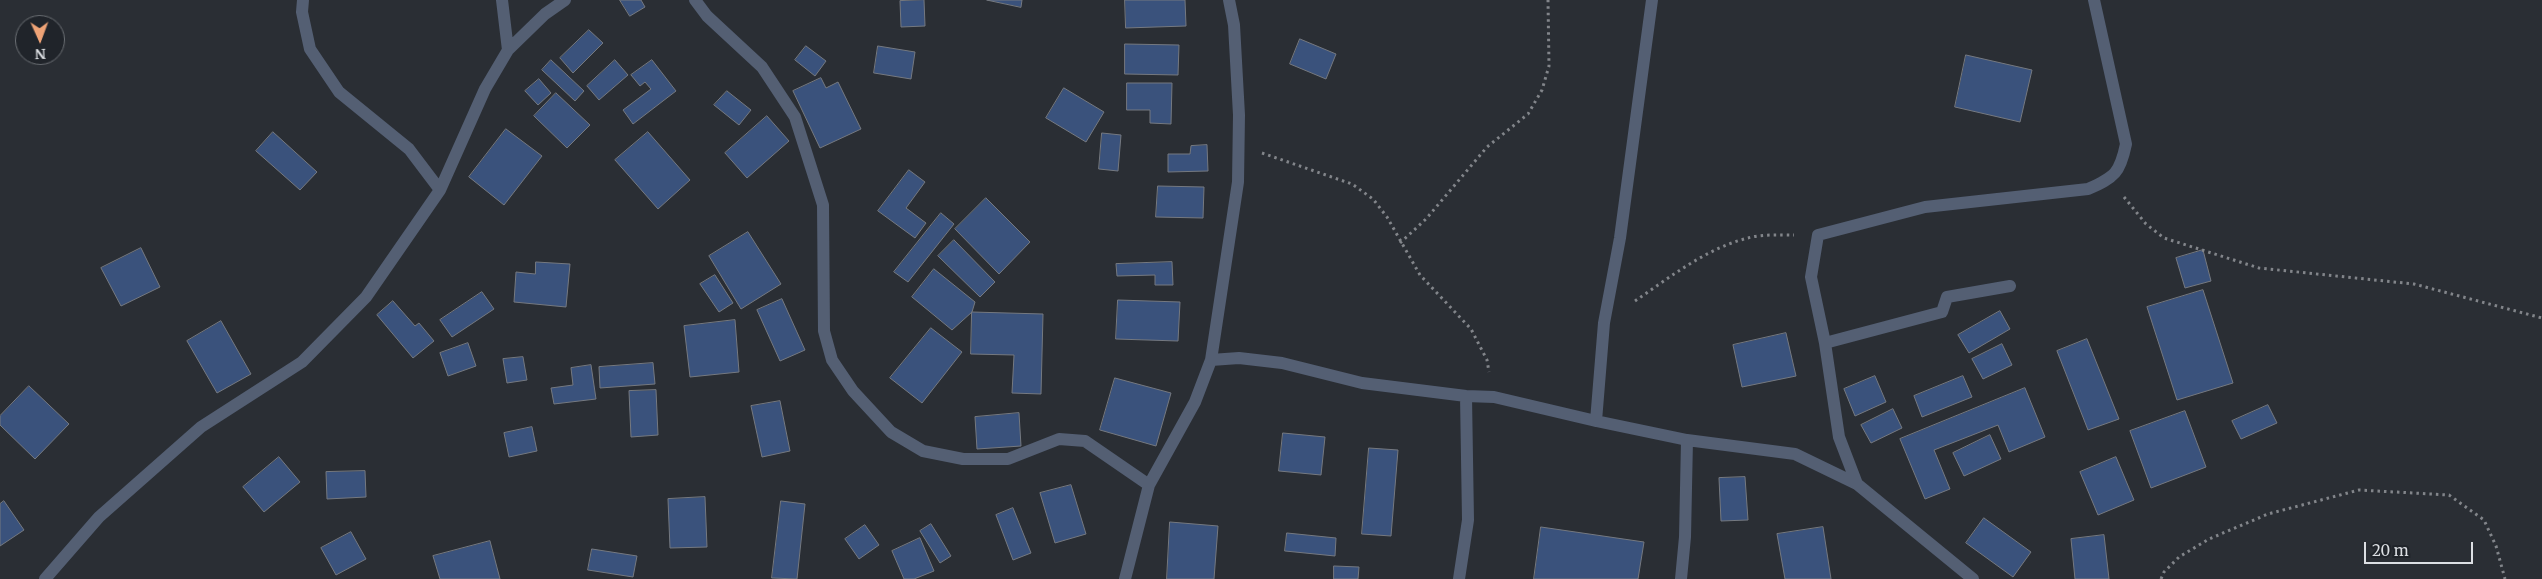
<!DOCTYPE html>
<html>
<head>
<meta charset="utf-8">
<style>
  body { margin:0 }
  #map { position:relative; width:2542px; height:579px; overflow:hidden; background:#2a2e34; font-family:Merriweather,serif }
  canvas { display:block }
  .north { position:absolute; left:15px; top:15px; width:50px; height:50px; box-sizing:border-box; background:#20242a; border:1px solid #6b6f74; border-radius:50%; rotate:178deg; font-size:14px; font-weight:700; line-height:20px; text-align:center; color:#dcdfe3 }
  .north::after { content:''; display:block; margin:auto; width:18px; height:22px; background:#efa376; clip-path:polygon(50% 0,100% 100%,50% 72%,0 100%) }
  .scale { position:absolute; left:2364px; top:542px; width:109px; height:22px; box-sizing:border-box; border:2px solid #dcdfe3; border-top:0; padding-left:6px; font-size:15px; line-height:18px; white-space:nowrap; color:#dcdfe3; -webkit-text-stroke:4px #20242a; paint-order:stroke }
</style>
</head>
<body>
<div id="map">
<canvas width="2542" height="579"></canvas>
<div class="north">N</div>
<div class="scale">20 m</div>
</div>
<script>
const ctx = document.querySelector('canvas').getContext('2d');
ctx.lineJoin = 'round';
function fill(path, color) {
  ctx.fillStyle = color;
  ctx.fill(path, 'evenodd');
}
function strokePath(path, color, width, dash) {
  ctx.strokeStyle = color;
  ctx.lineWidth = width;
  ctx.lineCap = dash ? 'butt' : 'round';
  ctx.setLineDash(dash || []);
  ctx.stroke(path);
}
const building = new Path2D(`
  M620,0H641L645,7L630,16Z
  M924,0L925,26L901,27L900,1Z
  M987,0H1022L1021,7Z
  M1125,0H1185L1186,26L1126,28Z
  M589,30L603,43L573,73L560,58Z
  M1300,39L1336,54L1326,79L1290,64Z
  M1125,44L1179,45L1178,75L1125,74Z
  M806,46L826,61L815,76L795,60Z
  M878,46L915,52L911,79L874,73Z
  M1966,55L2032,70L2020,122L1955,107Z
  M551,60L584,91L575,101L542,70Z
  M615,60L628,75L599,100L587,86Z
  M652,60L676,91L633,124L623,110L651,89L645,82L640,86L631,75Z
  M821,78L826,88L838,82L861,129L820,148L793,91Z
  M539,79L551,93L538,105L525,91Z
  M1127,83H1172L1171,124L1150,123V110H1127Z
  M1064,88L1104,112L1086,142L1046,118Z
  M727,91L751,110L739,125L714,105Z
  M556,93L590,125L567,148L534,116Z
  M767,116L789,141L747,178L725,153Z
  M506,129L542,156L504,205L469,177Z
  M273,132L317,172L300,190L256,151Z
  M648,132L690,180L658,209L615,160Z
  M1102,133L1121,135L1118,171L1099,169Z
  M1207,145L1208,171L1168,172V154H1190L1191,146Z
  M909,170L925,182L906,208L926,223L915,238L878,211Z
  M1158,186L1204,187L1203,218L1156,217Z
  M986,198L1030,242L999,274L955,229Z
  M941,213L954,224L908,282L894,272Z
  M748,232L781,284L741,309L709,256Z
  M954,240L995,282L980,297L938,256Z
  M141,248L160,287L121,306L101,268Z
  M2203,250L2211,281L2185,288L2176,258Z
  M536,262L570,264L566,307L514,302L516,272L535,274Z
  M1172,262L1173,285H1155V275L1117,276L1116,264Z
  M934,269L975,302L972,312L952,330L912,297Z
  M715,275L733,303L719,312L700,284Z
  M2203,290L2233,383L2177,400L2147,307Z
  M482,292L494,309L452,337L440,320Z
  M782,299L805,350L780,361L757,310Z
  M1118,300L1180,302L1178,341L1116,339Z
  M393,301L415,326L419,323L434,341L413,358L377,315Z
  M2000,311L2010,329L1969,353L1958,335Z
  M972,312L1043,314L1041,394L1012,393L1014,355L971,354Z
  M735,320L739,372L690,377L684,326Z
  M221,321L251,374L217,393L187,341Z
  M931,328L962,352L922,403L890,378Z
  M1786,333L1796,376L1742,387L1733,345Z
  M2087,339L2119,419L2088,430L2057,351Z
  M468,343L476,366L448,376L440,353Z
  M2002,344L2012,365L1983,379L1972,359Z
  M523,357L527,380L507,383L503,359Z
  M653,363L655,384L600,388L599,367Z
  M591,365L596,399L554,404L551,388L573,385L571,368Z
  M1875,376L1886,402L1855,416L1844,389Z
  M1963,376L1972,397L1922,417L1914,396Z
  M1115,378L1171,393L1156,446L1100,430Z
  M29,386L69,424L35,459L0,425V416Z
  M2025,388L2045,437L2009,452L1998,425L1934,450L1950,489L1925,499L1900,439Z
  M656,390L658,435L631,437L629,391Z
  M780,401L790,451L762,457L751,406Z
  M2268,405L2277,423L2241,439L2232,421Z
  M1893,409L1902,428L1871,443L1861,425Z
  M2185,411L2206,467L2151,488L2130,431Z
  M1019,413L1021,446L977,449L975,417Z
  M532,427L537,451L509,457L504,433Z
  M1283,433L1325,437L1321,475L1279,471Z
  M1990,435L2001,459L1964,476L1953,453Z
  M1369,448L1398,450L1391,536L1362,534Z
  M279,457L300,482L264,512L243,487Z
  M2116,457L2134,500L2098,515L2080,472Z
  M365,471L366,497L327,499L326,472Z
  M1745,477L1748,520L1721,521L1719,478Z
  M1071,485L1086,534L1055,543L1040,493Z
  M705,497L707,547L670,548L668,499Z
  M4,501L24,530L0,546V504Z
  M781,501L805,504L797,579L772,578Z
  M1013,508L1031,553L1013,560L996,515Z
  M1984,518L2031,552L2013,577L1966,543Z
  M1170,522L1218,526L1214,579H1167Z
  M931,524L951,556L940,563L920,531Z
  M865,525L879,545L859,559L845,539Z
  M1541,527L1644,542L1638,579H1534Z
  M1823,527L1831,579H1785L1777,534Z
  M351,532L366,559L336,575L321,548Z
  M1287,533L1336,538L1335,556L1285,551Z
  M2104,535L2109,579H2075L2071,539Z
  M920,538L934,571L914,579H904L892,551Z
  M490,541L500,579H440L433,556Z
  M592,549L637,556L633,577L588,570Z
  M1334,566L1359,567L1358,579H1334Z`);
const path = new Path2D(`
  M1262,153L1352,184L1373,199L1387,217L1420,275L1471,329L1487,360L1489,372
  M2124,197L2146,224L2164,238L2259,268L2414,284L2542,318
  M1400,243L1426,219L1487,147L1528,114L1542,90L1549,66L1548,0
  M1635,301C1670,277 1707,248 1748,238C1762,234 1780,235 1794,235
  M2161,579L2164,572L2179,557L2209,539L2268,514L2359,490L2449,495L2484,520L2496,546L2505,579`);
const street = new Path2D(`
  M303,0L302,12L310,49L339,92L409,149L440,190
  M502,0L508,50
  M695,0L707,16L762,67L795,117L823,205L824,331L832,360L853,391L891,432L923,451L963,459H1008L1059,439L1085,441L1149,485
  M1825,343L1942,312L1947,297L2010,286
  M1211,360L1238,182L1239,115L1234,25L1229,0
  M1596,421L1604,323L1620,238L1652,0
  M1857,484L1839,437L1825,343L1811,277L1818,235L1925,207L2088,189C2115,177 2120,173 2126,144L2094,0
  M45,579L99,517L201,427L302,362L366,297L440,190L485,89L508,50L545,14L565,0
  M1125,579L1149,485L1195,402L1211,360L1239,358L1282,363L1362,383L1466,396L1494,397L1596,421L1687,440L1795,454L1857,484L1973,579
  M1459,579L1468,520L1466,396
  M1681,579L1685,537L1687,440`);
fill(building, '#3a527c');
strokePath(building, '#757980', 1);
strokePath(path, '#82858a', 3, [2.5, 4]);
strokePath(street, '#545f73', 12);
</script>
</body>
</html>
